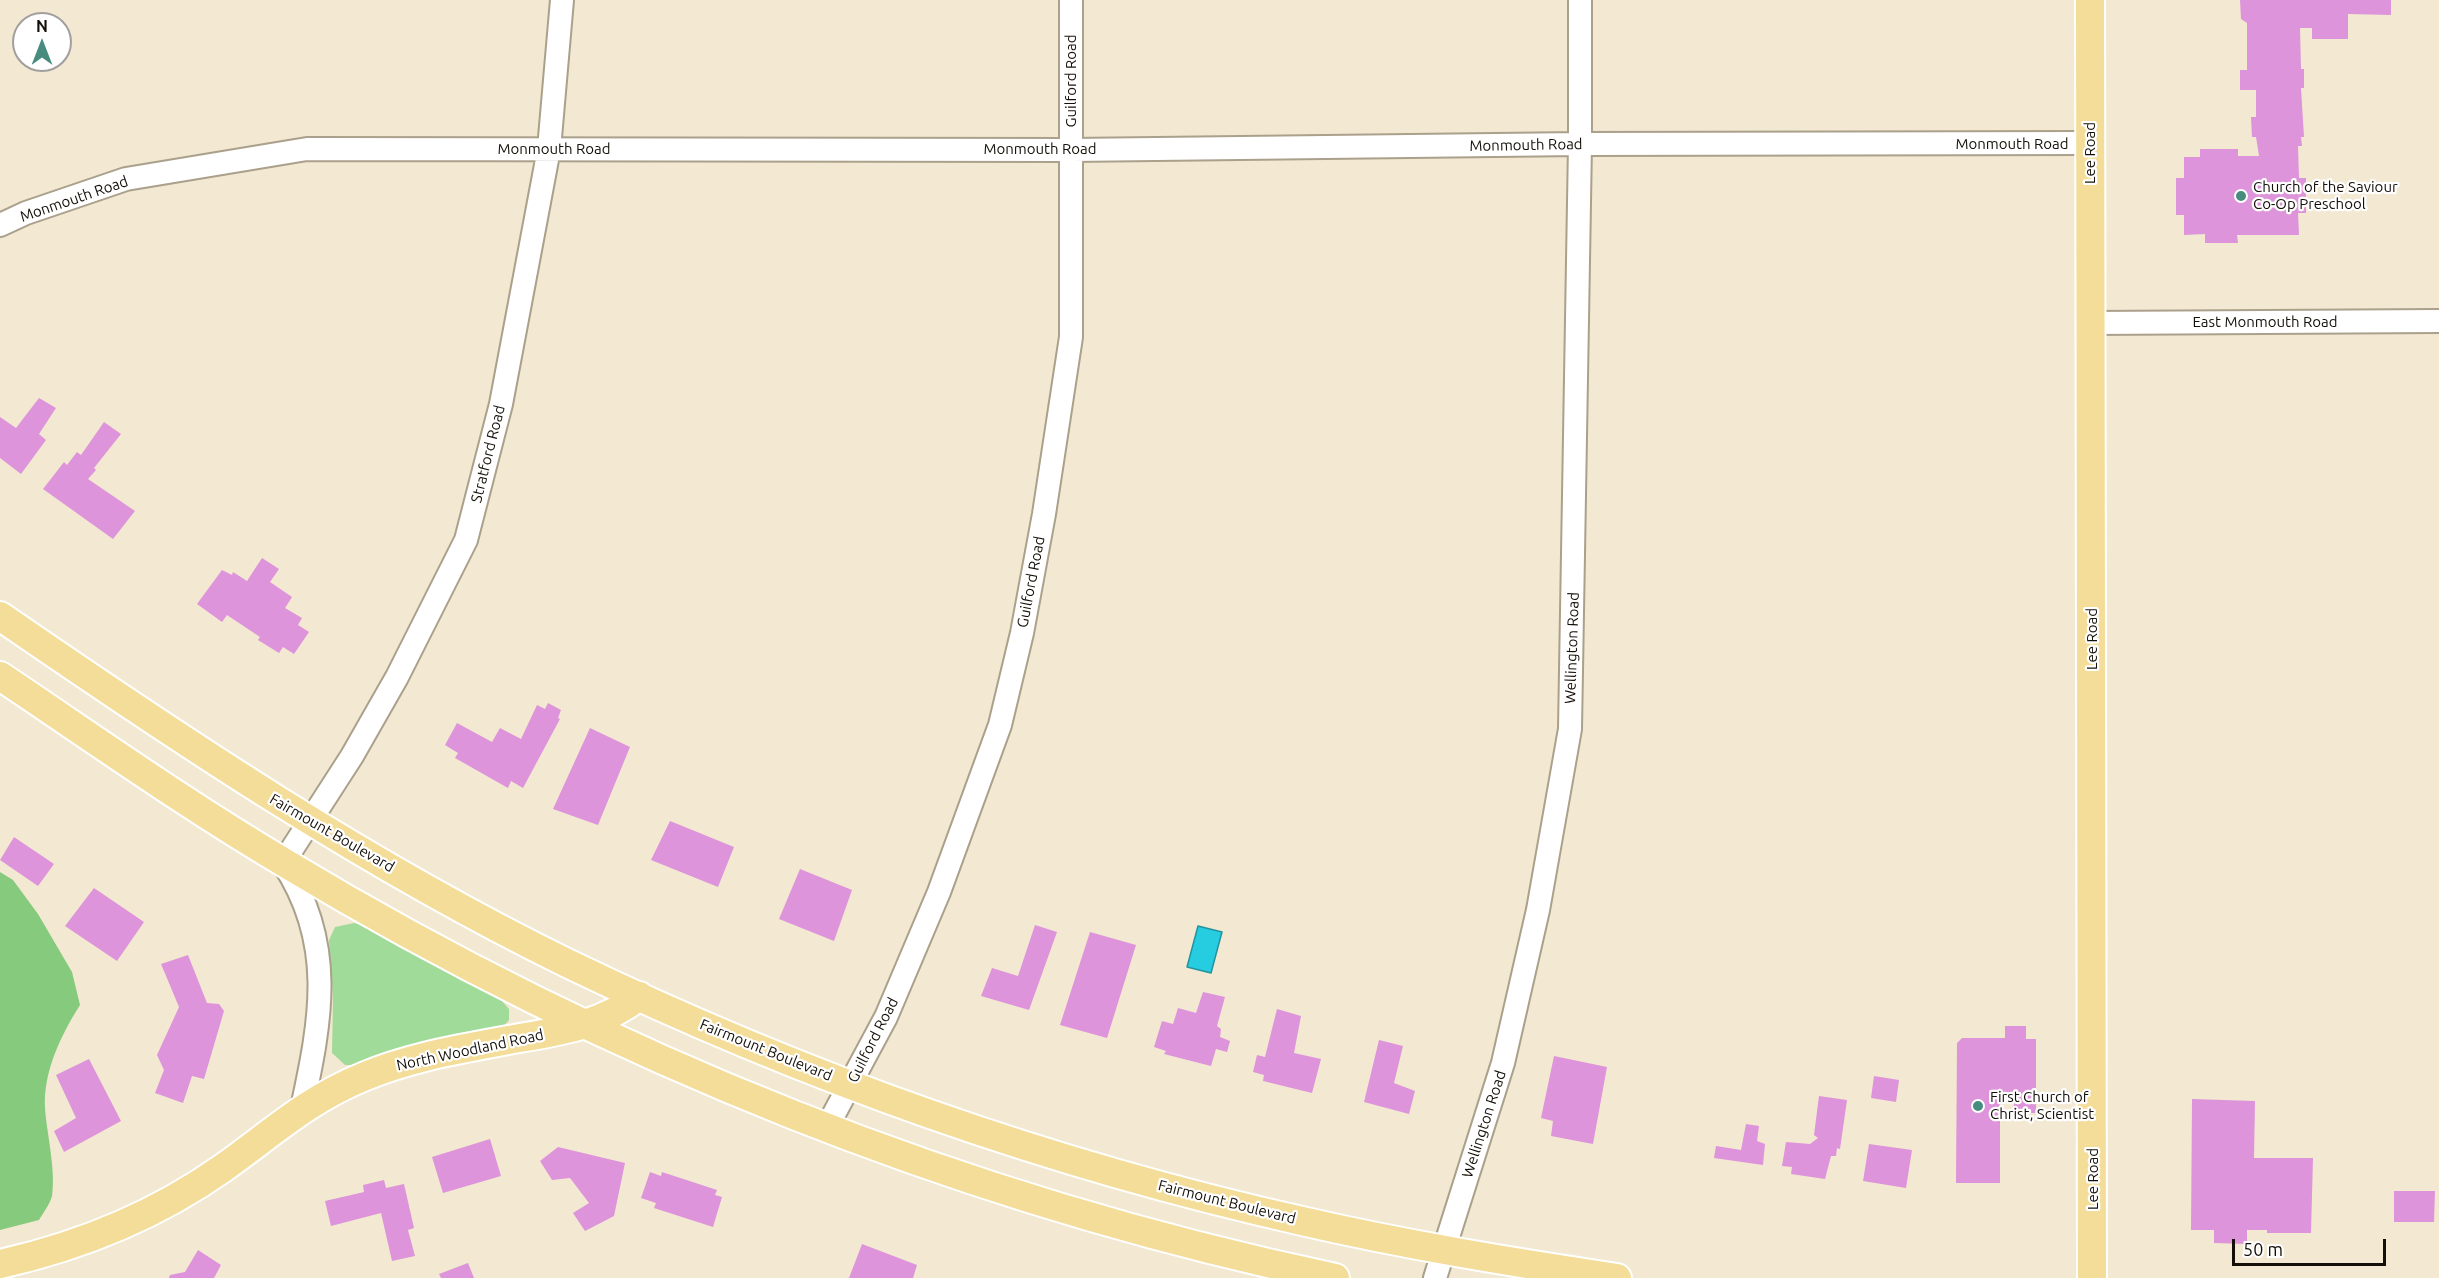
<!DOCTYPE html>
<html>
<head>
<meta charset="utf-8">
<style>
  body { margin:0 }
  #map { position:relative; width:2439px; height:1278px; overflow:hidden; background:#f3e8d2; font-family:Ubuntu,sans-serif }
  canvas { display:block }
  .north { position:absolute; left:12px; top:12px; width:60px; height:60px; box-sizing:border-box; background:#fff; border:2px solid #a19f9d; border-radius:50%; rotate:0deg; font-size:16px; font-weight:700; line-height:24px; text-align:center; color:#141009 }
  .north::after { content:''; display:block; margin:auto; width:21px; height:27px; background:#488c80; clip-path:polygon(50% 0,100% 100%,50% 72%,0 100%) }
  .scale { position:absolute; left:2232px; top:1239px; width:154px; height:27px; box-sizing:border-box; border:3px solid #141009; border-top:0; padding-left:8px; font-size:18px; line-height:21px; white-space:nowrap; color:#141009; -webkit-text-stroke:4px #fff; paint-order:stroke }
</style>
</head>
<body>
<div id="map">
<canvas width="2439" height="1278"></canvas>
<div class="north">N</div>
<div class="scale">50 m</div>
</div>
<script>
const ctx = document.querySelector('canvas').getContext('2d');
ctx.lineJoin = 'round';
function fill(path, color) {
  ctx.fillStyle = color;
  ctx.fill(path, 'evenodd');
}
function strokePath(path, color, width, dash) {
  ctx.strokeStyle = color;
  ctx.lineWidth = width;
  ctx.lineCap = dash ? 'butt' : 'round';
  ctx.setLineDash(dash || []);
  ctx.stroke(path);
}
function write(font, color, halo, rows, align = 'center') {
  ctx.font = font + ' Ubuntu,sans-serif';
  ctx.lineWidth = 4.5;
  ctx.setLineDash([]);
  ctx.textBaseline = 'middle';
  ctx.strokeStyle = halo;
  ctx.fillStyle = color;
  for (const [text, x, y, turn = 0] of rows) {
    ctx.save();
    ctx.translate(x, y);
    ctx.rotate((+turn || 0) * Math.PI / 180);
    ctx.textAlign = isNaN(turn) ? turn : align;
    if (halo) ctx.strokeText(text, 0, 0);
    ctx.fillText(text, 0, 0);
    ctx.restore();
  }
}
const green = new Path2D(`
  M354,923L373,927L502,1001L509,1009V1020L503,1027L357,1065H345L332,1053L333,998L329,940L335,927Z`);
const forest = new Path2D(`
  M0,872L13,880L38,914L72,972L80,1005C61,1035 43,1072 45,1108C47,1135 56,1170 52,1196C50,1204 43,1213 39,1220L0,1230Z`);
const water = new Path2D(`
  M1198,926L1222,932L1211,973L1187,967Z`);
const building = new Path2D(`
  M2240,0H2391V15L2348,14V39H2312V28H2300L2301,69H2304V88H2301L2304,137H2301L2302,146H2298L2299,178H2306V213H2298L2299,235H2237L2238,243H2205V234L2184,235V215H2176V178H2184V157H2200V149H2238V156H2259L2256,137H2252L2251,117H2256V90H2240V70H2247V23L2241,19Z
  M39,398L56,408L39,434L46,440L21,474L0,458V417L16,428Z
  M104,422L121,434L94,468L96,470L88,479L135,511L113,539L43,489L64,462L67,465L77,452L81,455Z
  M262,558L279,569L270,582L292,597L285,608L302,618L298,625L309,632L294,654L283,647L279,653L258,640L260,637L227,615L222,622L197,604L222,570L232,575L233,572L247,581Z
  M548,703L561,710L558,718L560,719L523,788L511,781L508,788L455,758L458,753L445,745L457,723L492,742L500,728L521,739L537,705L545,709Z
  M590,728L630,747L598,825L553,809Z
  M670,821L734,847L718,887L651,860Z
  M14,837L54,864L38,886L0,860Z
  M800,869L852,890L834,941L779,919Z
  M94,888L144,922L117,961L65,926Z
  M1035,925L1057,932L1029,1010L981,996L992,968L1018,976Z
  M1090,932L1136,945L1107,1038L1060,1025Z
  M188,955L207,1003L219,1004L224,1011L204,1079L192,1076L183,1103L155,1093L164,1070L157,1055L179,1007L161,964Z
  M1203,992L1225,997L1217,1026L1221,1029L1220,1037L1230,1041L1227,1052L1216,1049L1211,1066L1164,1054L1166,1051L1154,1047L1162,1021L1173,1024L1178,1008L1196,1013Z
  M1277,1009L1301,1016L1294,1053L1321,1059L1312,1093L1263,1081L1264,1075L1253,1072L1257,1055L1265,1057Z
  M2005,1026H2026V1039H2036V1113H2014V1098H2000V1183H1956L1957,1043L1962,1038H2005Z
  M1379,1040L1403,1046L1394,1083L1415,1091L1409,1114L1364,1102Z
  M1554,1056L1607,1067L1593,1144L1551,1136L1553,1121L1541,1118Z
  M89,1059L121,1121L64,1152L54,1131L76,1118L56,1075Z
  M1874,1076L1899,1080L1896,1102L1871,1098Z
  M1819,1096L1847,1100L1840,1149L1837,1148L1836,1156H1831L1825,1179L1791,1174L1792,1167L1782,1166L1786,1142L1810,1144L1818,1138L1814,1135Z
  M2192,1099L2255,1101L2254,1158H2313L2311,1233H2267V1230H2247V1244L2214,1243V1230H2191Z
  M1746,1124L1759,1126L1757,1141L1765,1144L1763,1165L1714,1158L1716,1146L1741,1150Z
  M490,1139L501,1176L443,1193L432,1157Z
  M1869,1144L1912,1150L1906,1188L1863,1181Z
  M558,1147L625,1163L614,1216L585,1231L573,1213L589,1203L570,1178L552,1180L540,1161Z
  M650,1172L661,1176L662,1172L717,1190L715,1195L722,1197L713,1227L654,1208L656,1203L641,1198Z
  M384,1180L386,1188L404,1184L414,1228L408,1230L415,1256L392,1261L381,1213L331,1226L325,1201L364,1192L363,1185Z
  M2394,1191H2435L2434,1222H2394Z
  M862,1244L917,1265L913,1278H849Z
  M198,1250L221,1265L214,1278H169L170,1275L185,1272Z
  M468,1263L474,1278H441L439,1274Z`);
const minor = new Path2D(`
  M0,225L26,213L126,179L307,149L1071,150L1580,144L2090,143
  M2091,323L2439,321
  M302,1108C321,1020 336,943 283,863L352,756L397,677L466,540L501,404L549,149L562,0
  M827,1127L886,1017L939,892L1000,725L1022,633L1044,514L1071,337V0
  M1435,1278L1503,1063L1538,910L1570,729L1580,144V0`);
const major = new Path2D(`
  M2090,0L2092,1278
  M0,616C183,742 367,865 567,963C801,1076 1049,1164 1302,1221C1406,1245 1511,1262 1617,1278
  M0,676C94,739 187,805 285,863C608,1058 965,1200 1335,1278
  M0,1264C81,1246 155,1216 223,1168C271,1134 307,1100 363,1077C408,1058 455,1050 503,1041C551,1032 599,1028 639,996`);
const markers = [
  [2241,196,6,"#488c80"],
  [1978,1106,6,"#488c80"]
];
const streetNames = [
  ["Guilford Road",1071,81,-90],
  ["Monmouth Road",2012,144],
  ["Monmouth Road",1526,145,-1],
  ["Monmouth Road",554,149],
  ["Monmouth Road",1040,149],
  ["Lee Road",2090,153,-90],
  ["Monmouth Road",74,199,-19],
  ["East Monmouth Road",2265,322],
  ["Stratford Road",488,454,-76],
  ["Guilford Road",1031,582,-79],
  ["Lee Road",2092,639,-90],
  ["Wellington Road",1572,648,-88],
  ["Fairmount Boulevard",332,833,30],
  ["Guilford Road",873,1040,-63],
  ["North Woodland Road",470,1050,-12],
  ["Fairmount Boulevard",766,1050,22],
  ["Wellington Road",1484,1124,-72],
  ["Lee Road",2093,1179,-90],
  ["Fairmount Boulevard",1227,1202,14]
];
const poiNames = [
  ["Church of the Saviour",2253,187],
  ["Co-Op Preschool",2253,204],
  ["First Church of",1990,1097],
  ["Christ, Scientist",1990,1114]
];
fill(green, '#a1db99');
fill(forest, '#86ca7d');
fill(water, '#26ccdf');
strokePath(water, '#21949f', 1.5);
fill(building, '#dd94da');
strokePath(minor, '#aaa08b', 26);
strokePath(major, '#fff', 32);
strokePath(minor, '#fff', 22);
strokePath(major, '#f4dd98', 28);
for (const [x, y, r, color] of markers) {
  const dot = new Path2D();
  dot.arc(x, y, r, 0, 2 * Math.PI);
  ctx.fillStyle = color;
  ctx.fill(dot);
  strokePath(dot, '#fff', 2);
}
write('15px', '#141009', '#fff', streetNames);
write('15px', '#141009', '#fff', poiNames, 'left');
</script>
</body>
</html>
